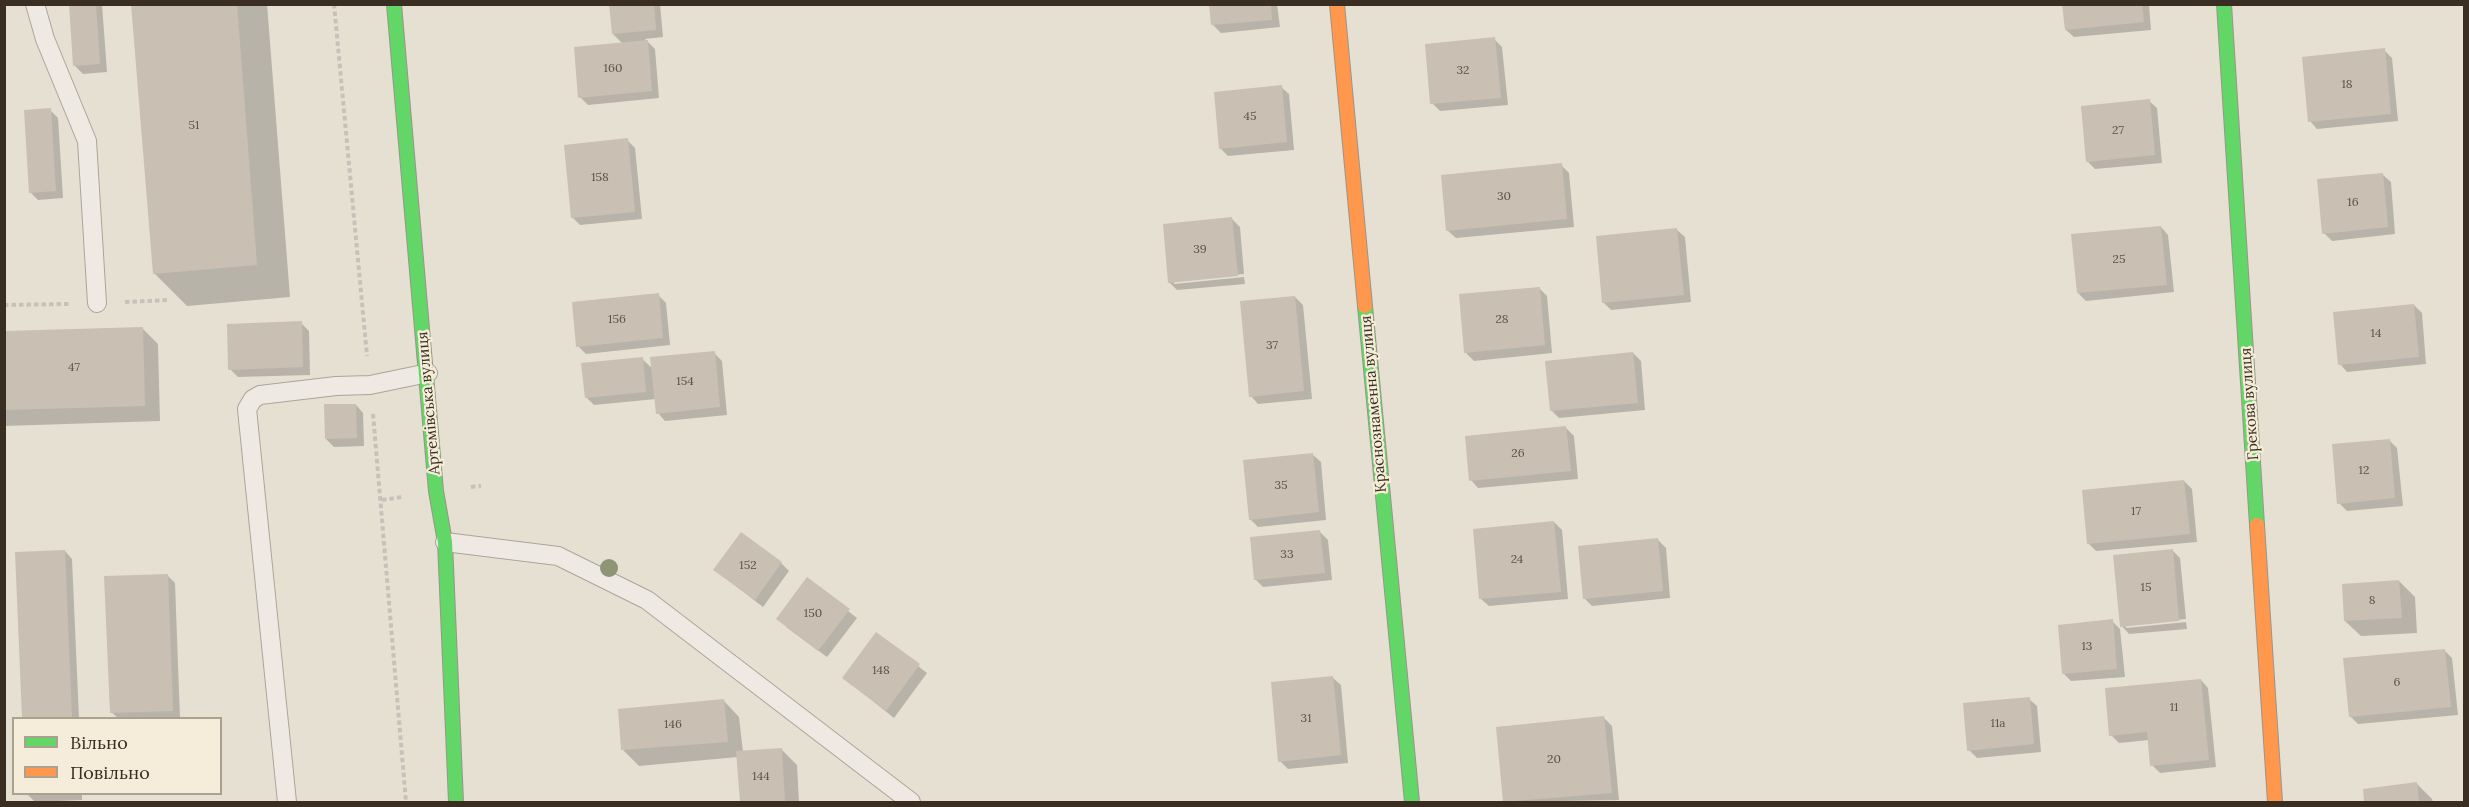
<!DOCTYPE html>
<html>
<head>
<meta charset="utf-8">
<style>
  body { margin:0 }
  #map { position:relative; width:2469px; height:807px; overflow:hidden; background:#e5e0d2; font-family:Lora,serif }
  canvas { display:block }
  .frame { position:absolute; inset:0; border:6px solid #3a2e22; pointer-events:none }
  .legend { position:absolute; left:12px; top:717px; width:210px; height:78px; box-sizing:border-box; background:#f5edd9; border:2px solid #aaa190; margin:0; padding:8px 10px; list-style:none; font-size:18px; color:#3a2e22 }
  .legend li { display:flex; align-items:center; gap:12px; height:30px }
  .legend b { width:30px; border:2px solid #aaa190 }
</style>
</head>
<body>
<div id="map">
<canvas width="2469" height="807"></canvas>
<div class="frame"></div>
<ul class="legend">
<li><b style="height:8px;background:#63d668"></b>Вільно</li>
<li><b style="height:8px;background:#ff974d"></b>Повільно</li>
</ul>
</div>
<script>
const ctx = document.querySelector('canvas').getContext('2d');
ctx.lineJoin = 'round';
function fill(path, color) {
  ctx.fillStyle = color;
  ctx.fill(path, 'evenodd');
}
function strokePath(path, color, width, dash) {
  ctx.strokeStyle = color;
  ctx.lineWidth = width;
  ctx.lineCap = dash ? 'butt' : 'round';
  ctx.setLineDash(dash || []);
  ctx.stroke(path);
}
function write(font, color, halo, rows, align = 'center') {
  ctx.font = font + ' Lora,serif';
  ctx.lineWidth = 4.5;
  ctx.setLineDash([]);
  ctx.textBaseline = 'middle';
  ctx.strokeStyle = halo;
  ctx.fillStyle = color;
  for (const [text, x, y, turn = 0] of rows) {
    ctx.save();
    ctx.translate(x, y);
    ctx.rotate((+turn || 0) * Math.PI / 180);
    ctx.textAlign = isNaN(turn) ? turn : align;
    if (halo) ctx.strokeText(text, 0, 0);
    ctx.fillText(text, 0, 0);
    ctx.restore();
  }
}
const shadow = new Path2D(`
  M71,4H102L107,72L83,74L75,66Z
  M133,4H267L290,297L187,306L154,273Z
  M611,4H660L663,37L645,39L655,49L659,98L588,105L580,97L623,44L613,34Z
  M1211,4H1277L1280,27L1221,33L1213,25Z
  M2064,4H2149L2151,30L2074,37L2066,30Z
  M1494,39L1502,47L1508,105L1440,111L1432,103Z
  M2384,50L2392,58L2398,121L2317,129L2310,121Z
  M1281,87L1289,94L1294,150L1228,156L1220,148Z
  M2149,101L2157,108L2162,163L2095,169L2087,161Z
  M50,110L58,118L63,198L38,200L30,192Z
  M627,140L635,148L642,219L580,225L572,217Z
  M1561,165L1569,173L1574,227L1456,238L1448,231Z
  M2383,175L2391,182L2395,234L2332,241L2324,233Z
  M1232,219L1240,227L1244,274L1174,281V284L1244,277L1245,284L1177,290L1169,282Z
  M2161,227L2168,235L2174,292L2086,301L2078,293Z
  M1677,230L1685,237L1691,302L1611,310L1603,302Z
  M1539,288L1547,296L1552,353L1474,361L1466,353Z
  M658,295L666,303L670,345L586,354L578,346Z
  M1295,297L1303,305L1312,399L1258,404L1251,396Z
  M2414,305L2422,313L2426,364L2347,372L2340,364Z
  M301,323L309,331L310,375L238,377L230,369Z
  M142,328L158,344L160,421L4,426V333Z
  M714,353L722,361L727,415L665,421L658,413L656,399L594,405L586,397L642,359L653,369Z
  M1633,353L1641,361L1645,410L1559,418L1551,410Z
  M356,405L363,413L364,446L334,447L326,439Z
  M1566,428L1574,436L1578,479L1478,488L1471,480Z
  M2389,440L2397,448L2403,506L2347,511L2339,503Z
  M1313,455L1321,462L1326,520L1258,527L1250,519Z
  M2184,481L2192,489L2197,542L2096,551L2088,543Z
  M1554,522L1562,530L1568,599L1489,606L1481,599Z
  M1320,532L1328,540L1332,580L1263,587L1255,579Z
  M1658,540L1666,548L1670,598L1592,606L1584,598Z
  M2172,550L2180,558L2186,619L2126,625V628L2186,622L2187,629L2129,634L2122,626Z
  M65,551L72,559L79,718H24L17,553Z
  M781,563L789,571L763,607L715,570Z
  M167,575L175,583L180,718H118L111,712Z
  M807,580L857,618L827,657L786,627Z
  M2399,581L2415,597L2417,633L2361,636L2345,621Z
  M2112,621L2120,629L2125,677L2071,681L2063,673Z
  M877,634L927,673L894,718L844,678Z
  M2444,650L2452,658L2458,715L2358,724L2350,716Z
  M1333,678L1341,685L1348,763L1288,769L1280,761Z
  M2201,680L2208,688L2216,767L2160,773L2152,765L2149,740L2119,743L2111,735Z
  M2029,699L2037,706L2041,752L1977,758L1969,750Z
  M724,701L739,717L743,752L781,749L797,765L799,802H742L738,757L639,766L623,750Z
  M1604,718L1612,726L1619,800L1504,802L1498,728Z
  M2416,783L2432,799L2433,802H2366L2364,790Z
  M27,794H82V800L35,802Z`);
const building = new Path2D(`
  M69,4H96L100,64L73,66Z
  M131,4H237L257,265L153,274Z
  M609,4H654L656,30L612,34Z
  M1209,4H1271L1272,20L1211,25Z
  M2062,4H2142L2144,22L2065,30Z
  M1495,37L1501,98L1430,104L1425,44Z
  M648,40L652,91L578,98L574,47Z
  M2385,48L2391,114L2308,122L2302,57Z
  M1282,85L1287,142L1219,149L1214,92Z
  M2150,99L2155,155L2086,162L2081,106Z
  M51,108L56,191L29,193L24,110Z
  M628,138L635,212L571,218L564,145Z
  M1562,163L1567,219L1446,231L1441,175Z
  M2383,173L2388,227L2322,234L2317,179Z
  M1232,217L1238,276L1168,283L1163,224Z
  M2161,226L2167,285L2077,293L2071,234Z
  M1677,228L1684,295L1602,303L1596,236Z
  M1540,287L1545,345L1464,353L1459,294Z
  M659,293L663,338L576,347L572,302Z
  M1295,296L1304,391L1249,397L1240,301Z
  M2414,304L2419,357L2338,365L2333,312Z
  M302,321L303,367L228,370L227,324Z
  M143,327L145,406L5,410V331Z
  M715,351L720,407L656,414L650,357Z
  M1633,352L1638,403L1550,411L1545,361Z
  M643,357L646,392L585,398L581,363Z
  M324,404H356L357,438L325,439Z
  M1566,426L1571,471L1469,481L1465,436Z
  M2390,439L2395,498L2337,504L2332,444Z
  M1313,453L1319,512L1249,520L1243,460Z
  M2184,480L2190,534L2087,544L2082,490Z
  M1554,521L1561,592L1479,599L1473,529Z
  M1320,530L1325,573L1254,580L1250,537Z
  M741,532L782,562L755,600L713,570Z
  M1658,538L1663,591L1583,599L1578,546Z
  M2173,549L2179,621L2120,627L2113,555Z
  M65,550L72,718H22L15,552Z
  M168,574L173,711L110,713L104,576Z
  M807,577L850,609L818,651L776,619Z
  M2399,580L2402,618L2344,621L2342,584Z
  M2113,619L2117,669L2062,674L2058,625Z
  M876,632L920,664L886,711L842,678Z
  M2445,649L2451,707L2349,717L2343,658Z
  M1333,676L1341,755L1278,762L1271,682Z
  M2201,679L2209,760L2150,766L2147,732L2109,736L2105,688Z
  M2030,697L2034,744L1967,751L1963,703Z
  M724,699L728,742L621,750L618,709Z
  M1604,716L1612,793L1503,802L1496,727Z
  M782,748L785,802H740L736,751Z
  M2417,782L2419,802H2364L2363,789Z`);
const path = new Path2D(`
  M334,4L367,356
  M125,302L169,300
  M4,305L69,304
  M373,414L406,802
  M471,487L481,486
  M382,500L402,497`);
const lane = new Path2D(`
  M35,4L45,39L87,141L97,303
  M445,542L558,556L647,600L911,802
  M287,802L247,409L253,399L260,395L336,386L370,385L428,373`);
const fast = new Path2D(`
  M394,4L436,491L445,542L456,802
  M2224,4L2257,525
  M1365,306L1412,802`);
const slow = new Path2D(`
  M1337,4L1365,306
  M2257,525L2275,802`);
const trees = [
  [609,568]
];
const numberNames = [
  ["160",613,69],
  ["32",1463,71],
  ["18",2347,85],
  ["45",1250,117],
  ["51",194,126],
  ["27",2118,131],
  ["158",600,178],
  ["30",1504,197],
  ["16",2353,203],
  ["39",1200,250],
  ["25",2119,260],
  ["156",617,320],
  ["28",1502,320],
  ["14",2376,334],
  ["37",1272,346],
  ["47",74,368],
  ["154",685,382],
  ["26",1518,454],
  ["12",2364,471],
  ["35",1281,486],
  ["17",2136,512],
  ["33",1287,555],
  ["24",1517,560],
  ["152",748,566],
  ["15",2146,588],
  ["8",2372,601],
  ["150",813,614],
  ["13",2087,647],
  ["148",881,671],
  ["6",2397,683],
  ["11",2174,708],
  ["31",1306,719],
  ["11а",1998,724],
  ["146",673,725],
  ["20",1554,760],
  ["144",761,777]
];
const streetNames = [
  ["Артемівська вулиця",429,403,-95],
  ["Краснознаменна вулиця",1374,404,-95],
  ["Грекова вулиця",2250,404,-94]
];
fill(shadow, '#0003');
fill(building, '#c9bfb3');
strokePath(lane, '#aba59a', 20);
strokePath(fast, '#9b958a', 16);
strokePath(slow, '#9b958a', 16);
strokePath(path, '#c6c2ba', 4, [4.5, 3]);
strokePath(lane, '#eeeae3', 18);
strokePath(fast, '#63d668', 14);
strokePath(slow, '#ff974d', 14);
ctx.fillStyle = '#8f9475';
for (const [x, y] of trees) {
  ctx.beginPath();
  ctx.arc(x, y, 9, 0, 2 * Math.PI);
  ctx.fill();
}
write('12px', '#5e5246', null, numberNames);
write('15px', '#3a2e22', '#f5edd9', streetNames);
</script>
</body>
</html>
